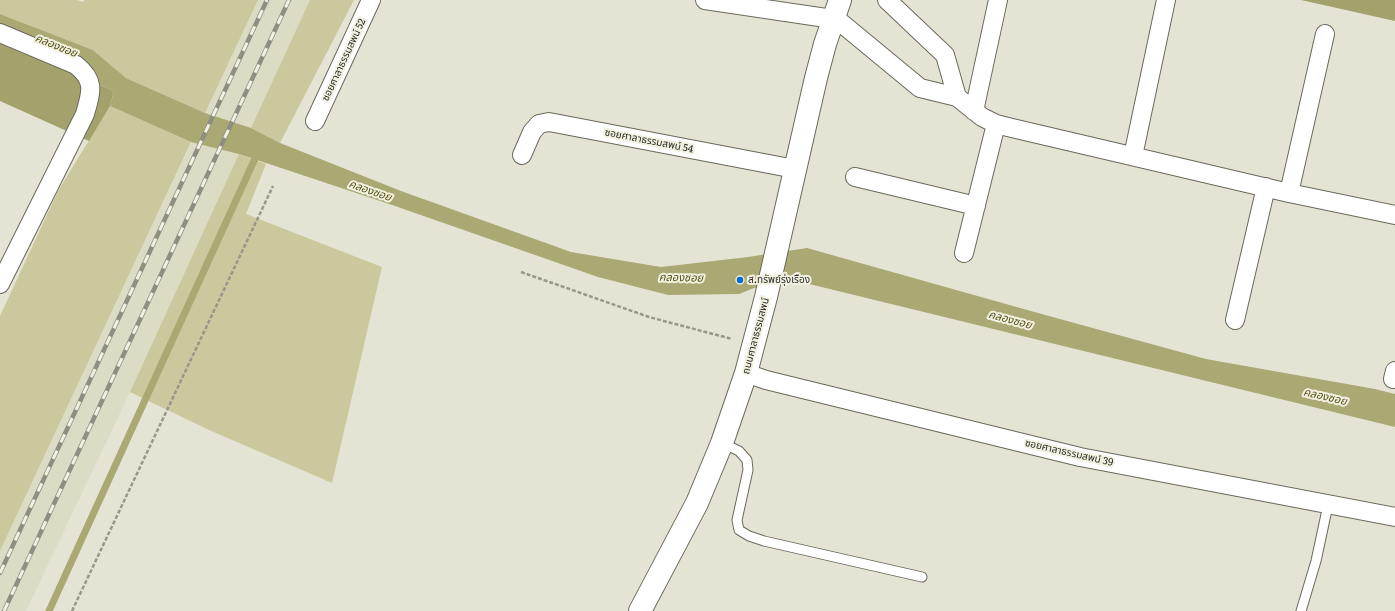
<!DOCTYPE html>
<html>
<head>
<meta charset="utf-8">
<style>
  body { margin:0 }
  canvas { display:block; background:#e5e4d4 }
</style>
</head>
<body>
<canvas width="1395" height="611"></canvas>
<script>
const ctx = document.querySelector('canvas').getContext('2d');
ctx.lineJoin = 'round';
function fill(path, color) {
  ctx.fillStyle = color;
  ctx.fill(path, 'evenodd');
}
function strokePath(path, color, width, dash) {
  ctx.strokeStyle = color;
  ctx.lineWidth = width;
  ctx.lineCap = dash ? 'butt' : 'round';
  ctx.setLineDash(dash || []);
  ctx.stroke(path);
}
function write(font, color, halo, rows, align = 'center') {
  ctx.font = font + ' Literata,"Noto Sans Thai",serif';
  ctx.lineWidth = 4;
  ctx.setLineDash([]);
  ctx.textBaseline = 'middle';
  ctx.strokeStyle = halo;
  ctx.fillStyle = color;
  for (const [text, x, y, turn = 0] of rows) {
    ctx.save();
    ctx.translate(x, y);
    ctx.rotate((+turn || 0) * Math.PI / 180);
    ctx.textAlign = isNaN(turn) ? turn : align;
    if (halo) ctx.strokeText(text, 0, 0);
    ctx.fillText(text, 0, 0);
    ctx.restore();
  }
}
const built = new Path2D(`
  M258,0H310L130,392L26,611H0V551Z`);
const green = new Path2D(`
  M0,0H77L83,2L84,0H258L205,113L126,78L93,50L0,14Z
  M310,0H354L280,143L251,128Z
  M110,106L191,142L0,551V316L58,191Z
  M239,154L266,164L246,214L382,267L332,483L209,430L130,392Z`);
const forest = new Path2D(`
  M1301,0H1395V21Z
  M0,43L114,91L110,106L89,141L0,101Z`);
const water = new Path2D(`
  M0,14L93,50L126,78L205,113L251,128L280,143L401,191L571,252L661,267L748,257L807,248L1038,313L1206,359L1375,389L1395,394V427L805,283L764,284L739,294L668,295L598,277L395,206L239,154L191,142L110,106L114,91L0,43Z`);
const stream = new Path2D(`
  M49,611L258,152`);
const path = new Path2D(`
  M521,272L649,317L732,339
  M72,611L273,186`);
const service = new Path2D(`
  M722,443L739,451L747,460L748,470L737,520L739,530L749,536L764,541L922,577
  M1301,611L1316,561L1328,505`);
const minor = new Path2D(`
  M705,0L833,19
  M834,17L920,88L957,97L945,55L887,0
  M0,33L76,65C96,81 91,92 85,114L0,284
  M957,97L982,117L996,124L1012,128L1289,193L1395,215
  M974,111L998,0
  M315,121L371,0
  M522,155L532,132L539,124L549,122L795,169
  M1133,156L1166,0
  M855,177L976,206
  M1289,193L1325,34
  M964,253L996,124
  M1235,320L1266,187
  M746,373L766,380L1080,457L1395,517
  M1393,379L1395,371`);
const tertiary = new Path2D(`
  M640,611L697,503L722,443L746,373L766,297L816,78L825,44L840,0`);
const rail = new Path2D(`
  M0,573L267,0
  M4,611L289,0`);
const markers = [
  [740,280,4,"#0069d1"]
];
const streetNames = [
  ["ซอยศาลาธรรมสพน์ 52",344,60,-65],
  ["ซอยศาลาธรรมสพน์ 54",649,141,11],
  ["ถนนศาลาธรรมสพน์",756,336,-75],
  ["ซอยศาลาธรรมสพน์ 39",1069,453,13]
];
const poiNames = [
  ["ส.ทรัพย์รุ่งเรือง",748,280]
];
const waterNames = [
  ["คลองซอย",56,46,22],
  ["คลองซอย",370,191,19],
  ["คลองซอย",681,278,1],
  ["คลองซอย",1010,320,15],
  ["คลองซอย",1325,397,13]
];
fill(built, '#dcdbc3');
fill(green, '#cac89c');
fill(forest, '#a3a16c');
fill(water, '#aba973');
strokePath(stream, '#aba973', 7);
strokePath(service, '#6a6a5c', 11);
strokePath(minor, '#6a6a5c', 20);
strokePath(tertiary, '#6a6a5c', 24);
strokePath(path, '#97978b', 2.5, [4, 2]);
strokePath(service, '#fff', 9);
strokePath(minor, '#fff', 18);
strokePath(tertiary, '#fff', 22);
strokePath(rail, '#8f8e83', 4.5);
strokePath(rail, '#f2f1e1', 3, [9]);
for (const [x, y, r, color] of markers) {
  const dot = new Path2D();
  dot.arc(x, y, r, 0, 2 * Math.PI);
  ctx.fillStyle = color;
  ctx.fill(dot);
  strokePath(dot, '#f2f1e1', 1.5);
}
write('10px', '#2b2b25', '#f2f1e1', streetNames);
write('10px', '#2b2b25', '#f2f1e1', poiNames, 'left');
write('italic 11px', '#565213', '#f2f1e1', waterNames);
</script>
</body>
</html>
